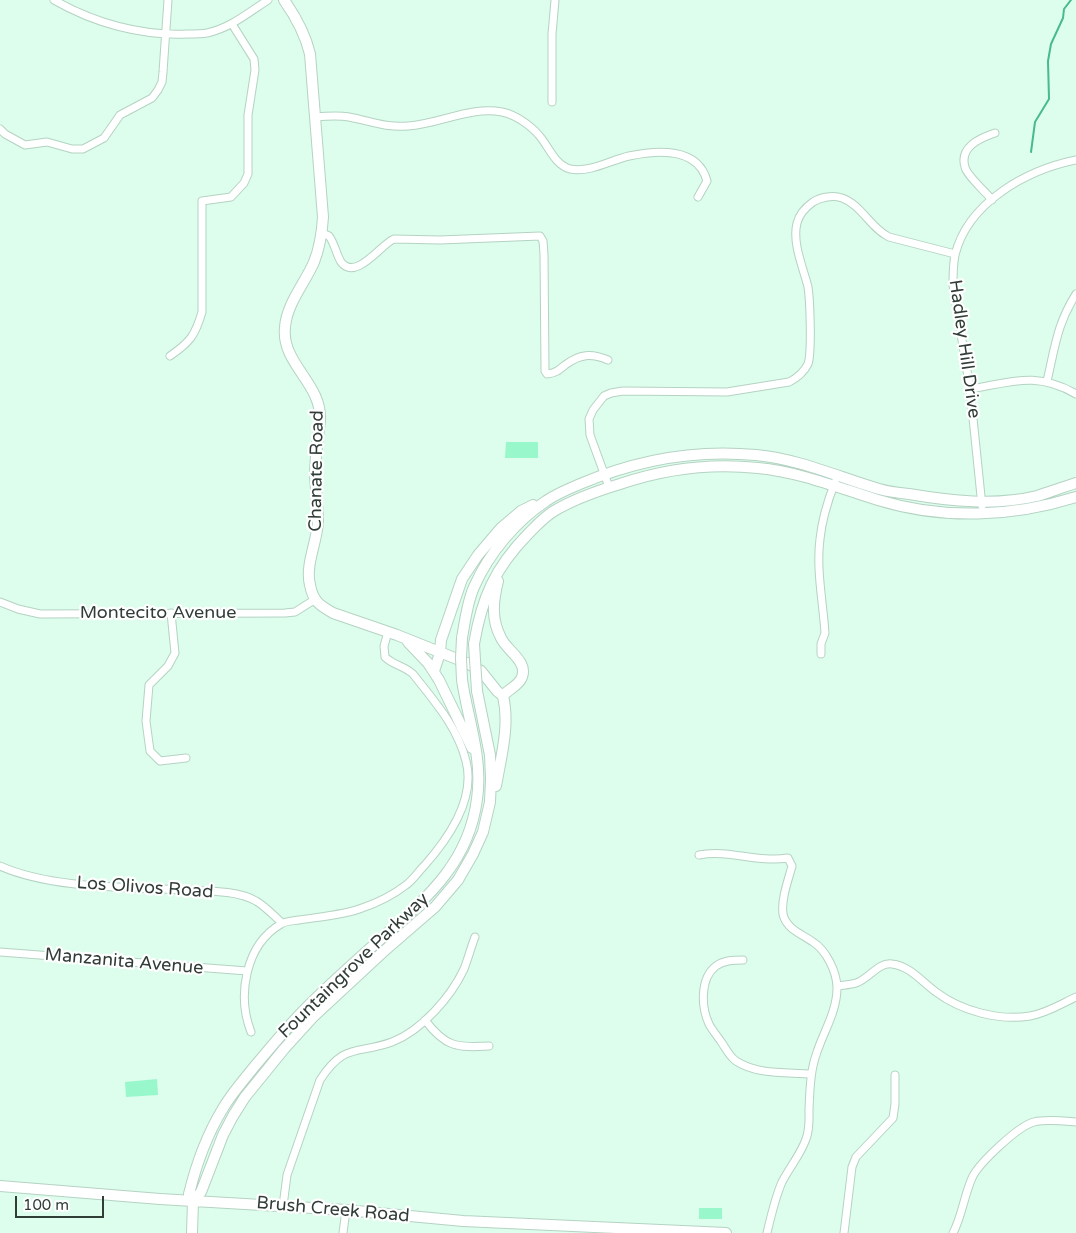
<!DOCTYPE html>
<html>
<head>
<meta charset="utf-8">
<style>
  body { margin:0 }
  #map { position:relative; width:1076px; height:1233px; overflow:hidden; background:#ddfded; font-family:"Varela Round",sans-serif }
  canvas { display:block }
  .scale { position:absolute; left:15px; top:1196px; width:89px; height:22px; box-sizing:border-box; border:2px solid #313d37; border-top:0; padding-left:6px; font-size:15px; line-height:18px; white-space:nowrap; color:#313d37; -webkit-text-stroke:4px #fff; paint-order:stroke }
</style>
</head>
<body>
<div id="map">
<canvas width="1076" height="1233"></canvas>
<div class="scale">100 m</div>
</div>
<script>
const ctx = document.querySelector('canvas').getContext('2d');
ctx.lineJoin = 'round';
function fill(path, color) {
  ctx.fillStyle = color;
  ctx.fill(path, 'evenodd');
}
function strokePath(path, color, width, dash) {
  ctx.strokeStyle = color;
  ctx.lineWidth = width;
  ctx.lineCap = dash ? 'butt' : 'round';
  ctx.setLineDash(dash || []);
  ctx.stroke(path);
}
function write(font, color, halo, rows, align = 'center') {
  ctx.font = font + ' "Varela Round",sans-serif';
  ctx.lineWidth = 4.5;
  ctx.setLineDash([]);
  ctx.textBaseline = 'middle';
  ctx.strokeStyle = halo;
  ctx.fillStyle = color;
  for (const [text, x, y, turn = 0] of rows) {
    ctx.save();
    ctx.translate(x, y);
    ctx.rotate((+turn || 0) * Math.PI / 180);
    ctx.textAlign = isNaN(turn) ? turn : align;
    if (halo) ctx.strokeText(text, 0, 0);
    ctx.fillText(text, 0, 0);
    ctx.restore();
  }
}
const green = new Path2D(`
  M506,442H538V458H505Z
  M157,1079L158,1095L126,1097L125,1082Z
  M699,1208H722V1219H699Z`);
const stream = new Path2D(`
  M1031,152L1035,122L1049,99L1048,61L1051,44L1063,18L1064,9L1071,0`);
const street = new Path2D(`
  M54,0C94,23 141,36 187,34C194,34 201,34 207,33C230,28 248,13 268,0
  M552,102V34L555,0
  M315,117C326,116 338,115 349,117C370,121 386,128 408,126C440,124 470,106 502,112C517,115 533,127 542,139C550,150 556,165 570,169C590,173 611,160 629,156C657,150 698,147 707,181L698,197
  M0,129L5,134L25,145L47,142L72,149H83L104,138L120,115L152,98L158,90L162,82L163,72L168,0
  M992,200C986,192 967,176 965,167C959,147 980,138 995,133
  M322,233L329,236C335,244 336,254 341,262C356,282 382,243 394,239L440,240L540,236L543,241L544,254L545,371L547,374C556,373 559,370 565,365C580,354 591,353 608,360
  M170,356C190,342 195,336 202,312V201L231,197L244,183L248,174V115L255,70L254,59L232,24
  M1047,381C1055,347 1057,324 1076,294
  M970,389C1012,382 1037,371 1076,394
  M609,487L590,435L589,419L593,410L604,396L611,393L623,391L727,392L789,382C797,378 804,372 808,364C812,352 810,300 808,287C803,267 792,243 797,223C799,215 806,207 813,202C821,197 833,195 842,198C862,205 870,228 889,237L955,254
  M982,506L970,389L953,285C953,275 953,265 955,255C968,202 1027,170 1076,160
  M0,602L18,609L40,614L285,613L295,612L314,600
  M171,613L175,653L168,666L149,685L146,721L150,751L160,761L186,758
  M821,654V644L825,633C823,602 816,569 820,539C822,519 828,500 835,482
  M699,855C728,849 757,863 788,858L792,866C788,881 781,899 783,914C786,929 802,934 813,942C826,950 837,972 837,988C837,1011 824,1031 817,1052C810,1071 810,1090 809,1109C809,1119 810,1129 806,1139C801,1154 789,1168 782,1182C775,1198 771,1216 767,1233
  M0,866C52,889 128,887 185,890C205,891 238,890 256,901C265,906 274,916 282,923
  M0,952L247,971
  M743,960C734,960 724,960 716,966C700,978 701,1007 709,1024C712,1030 718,1037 722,1043C726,1049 730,1057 736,1061C757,1075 787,1072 811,1074
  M837,986C843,985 850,985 856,983C869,979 878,962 892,964C910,966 922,982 936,992C961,1011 999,1021 1030,1016C1047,1013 1061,1004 1076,997
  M425,1020C445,1047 457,1048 489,1046
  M251,1032C237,996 245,945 281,924C285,921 293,921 299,920C318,917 345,915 362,908C377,903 393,895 406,885C413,880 418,872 424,866C448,839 476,799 466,761C457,726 434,701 413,674C404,666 393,665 385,657L384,646L388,632
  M283,1206L287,1175L320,1080C345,1042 356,1055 392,1042C421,1031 451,997 464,969C468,959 471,947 475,937
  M343,1233L346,1210
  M844,1233L852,1167L856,1157L893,1118L895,1104V1075
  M953,1233C962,1216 964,1196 972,1178C978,1164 1018,1126 1034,1122C1047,1119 1063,1121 1076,1122`);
const secondary = new Path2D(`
  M284,0C296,17 305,33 310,54L323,217C322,233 320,247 314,262C305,283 287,303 285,327C281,364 322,383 320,420C318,439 315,457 315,476C316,491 318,507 318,522C317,542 305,565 310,585C313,601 319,605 333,613L397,635L467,663L481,671L497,691L503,696
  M498,581C493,601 491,619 501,638C507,651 528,661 522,677C519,686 508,689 503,696
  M462,638C465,621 467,603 474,587C489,553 516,521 546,501C556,494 568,489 580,484C636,460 695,449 756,455C799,459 838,477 879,489C889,492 899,493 909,494C950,501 996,506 1037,496C1050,492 1063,487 1076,483
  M408,642L428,663L439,680L472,748
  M474,644C482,597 495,568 528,534C536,526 544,517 554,511C574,499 597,491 620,484C664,469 711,463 758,468C800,472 839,488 878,500C943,520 1013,517 1076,497
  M434,671L440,653L441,640L462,579L478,555L501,528L521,511L533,505
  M496,786C501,757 510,725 503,696
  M0,1186L160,1199L346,1210L463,1221L726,1233
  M193,1201L189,1194C196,1165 207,1135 222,1110C231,1094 243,1081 254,1067C271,1047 288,1026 306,1008C331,983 358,959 384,936C428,897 469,862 477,799C483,758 468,720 462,680
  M193,1201L201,1192L223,1135L233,1116L245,1097L284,1049L314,1016L383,952L435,907L458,880L473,854L483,832L490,802L491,779L490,755L477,691
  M192,1233L193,1201`);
const secondaryBridge = new Path2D(`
  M462,638L461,658L462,680
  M474,644L477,691`);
const streetNames = [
  ["Hadley Hill Drive",964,349,82],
  ["Chanate Road",317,471,-89],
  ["Montecito Avenue",158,613],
  ["Los Olivos Road",145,888,4],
  ["Manzanita Avenue",124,962,5],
  ["Fountaingrove Parkway",354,966,-44],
  ["Brush Creek Road",333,1210,5]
];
fill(green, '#98f8cb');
strokePath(stream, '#48ba8b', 2);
strokePath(street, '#b4d3c3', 9);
strokePath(secondary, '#b4d3c3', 12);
strokePath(street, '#fff', 7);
strokePath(secondary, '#fff', 10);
strokePath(secondaryBridge, '#b4d3c3', 12, []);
strokePath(secondaryBridge, '#fff', 10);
write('18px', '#313d37', '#fff', streetNames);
</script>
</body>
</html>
